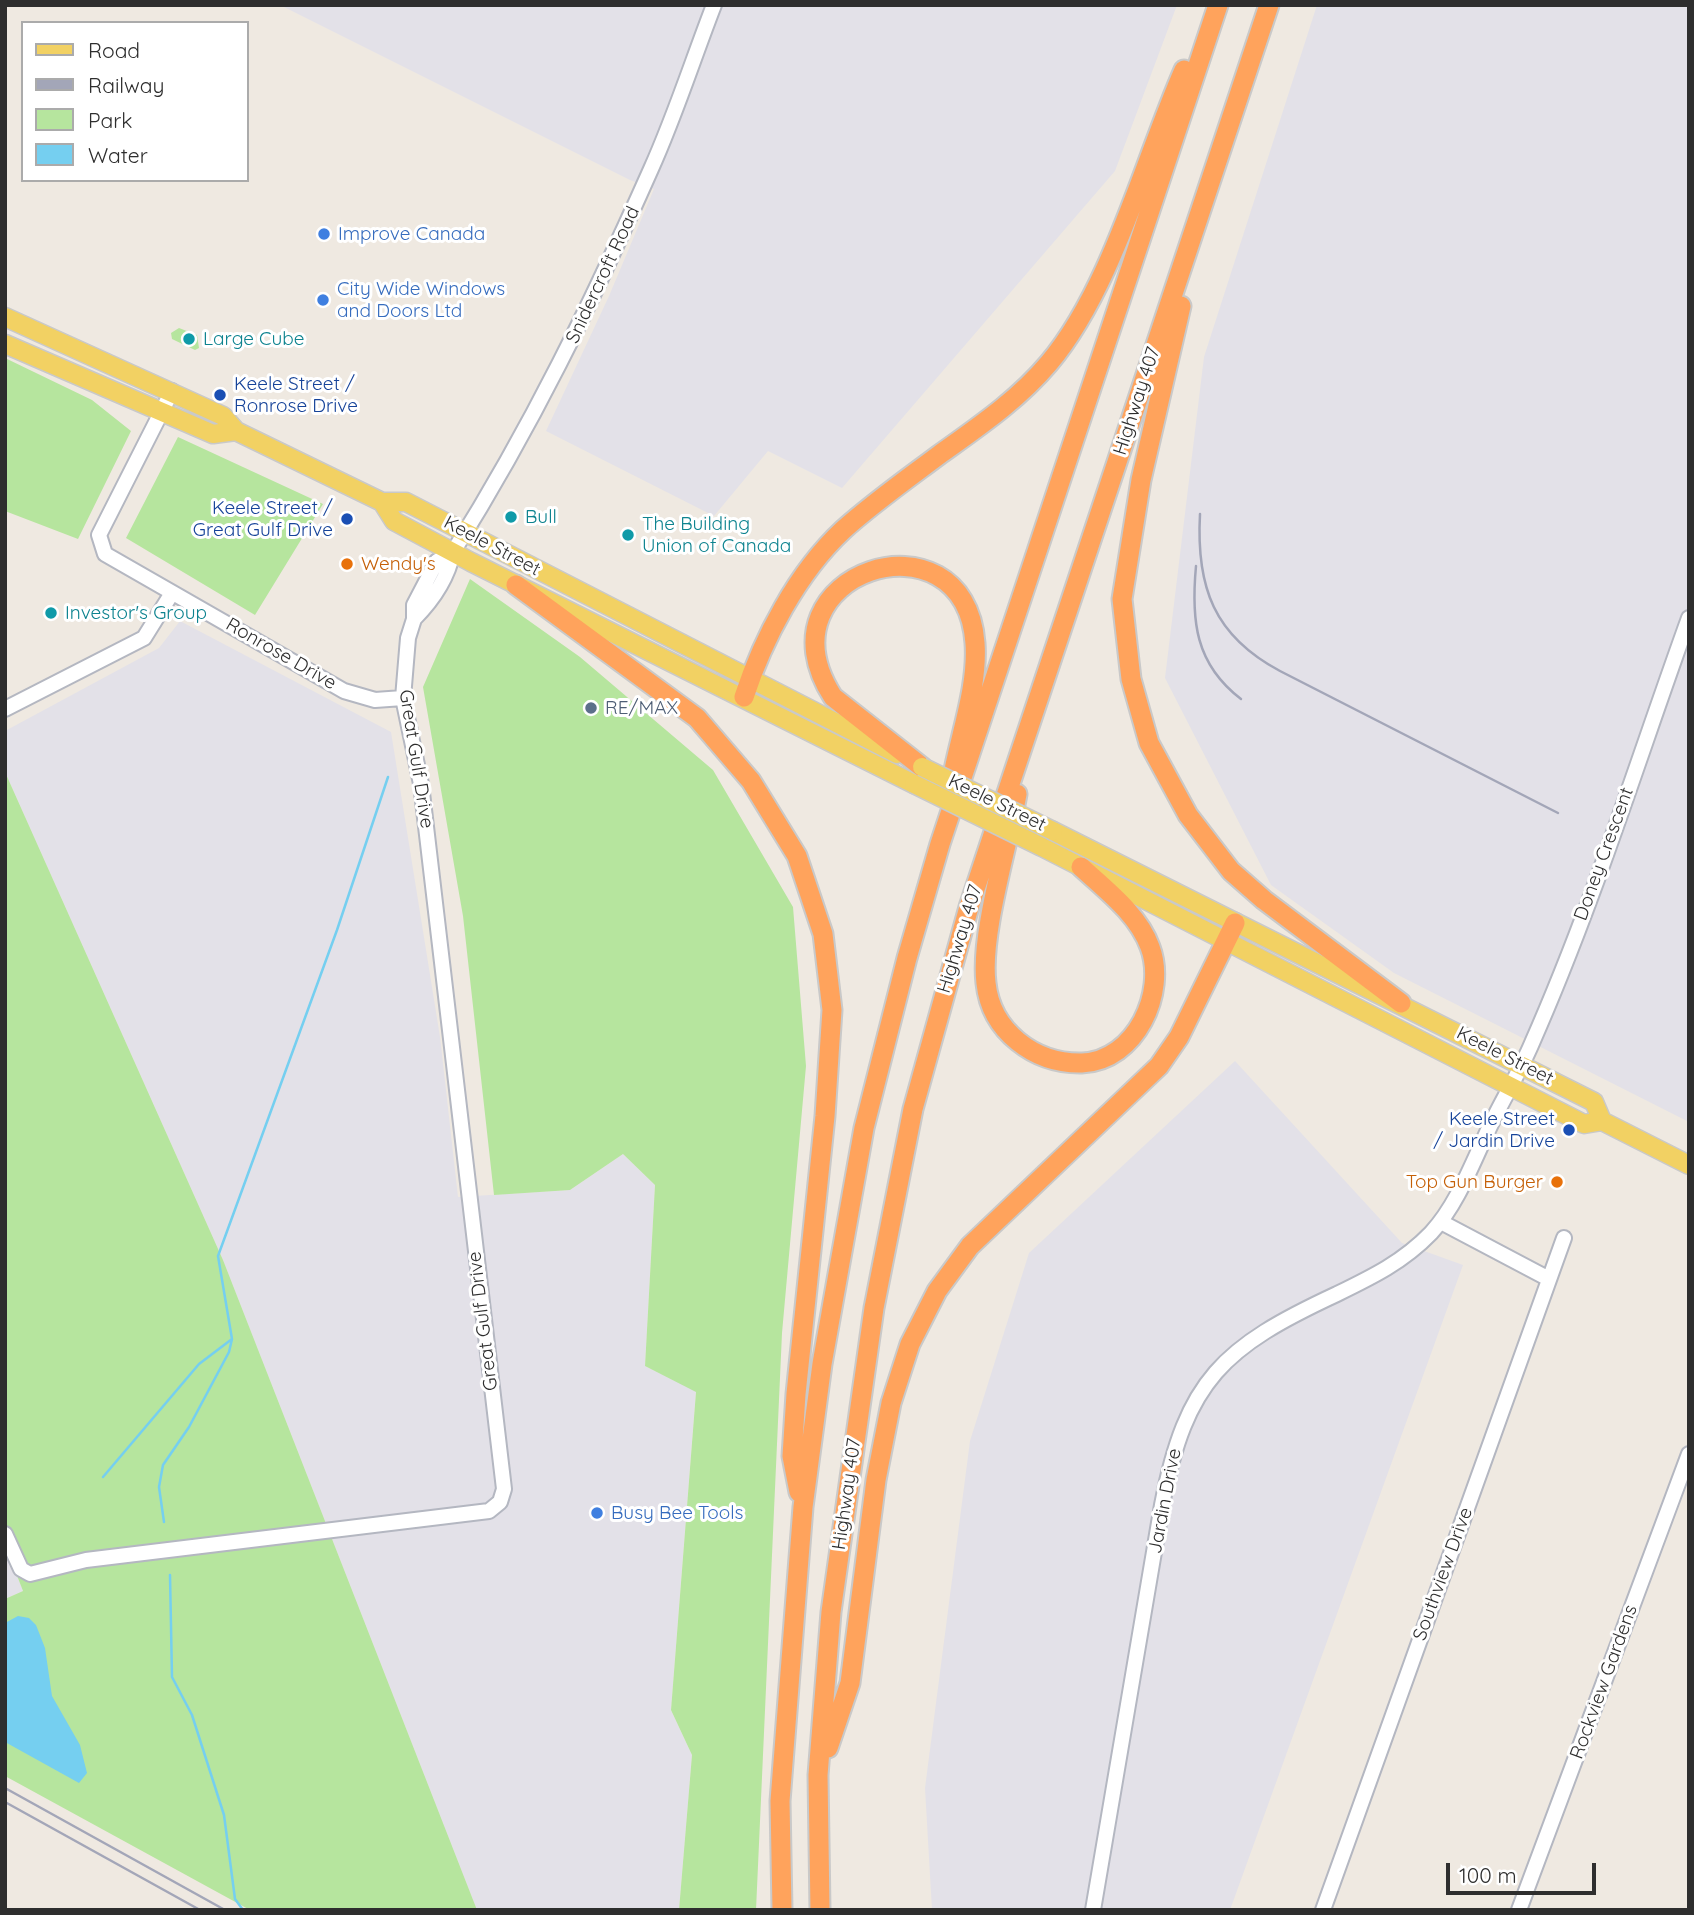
<!DOCTYPE html>
<html>
<head>
<meta charset="utf-8">
<style>
  body { margin:0 }
  #map { position:relative; width:1694px; height:1915px; overflow:hidden; background:#efe9e1; font-family:Quicksand,sans-serif }
  canvas { display:block }
  .frame { position:absolute; inset:0; border:7px solid #2e2e2e; pointer-events:none }
  .legend { position:absolute; left:21px; top:21px; width:228px; height:161px; box-sizing:border-box; background:#fff; border:2px solid #ababab; margin:0; padding:9px 12px; list-style:none; font-size:21px; color:#2e2e2e }
  .legend li { display:flex; align-items:center; gap:14px; height:35px }
  .legend b { width:35px; border:2px solid #ababab }
  .scale { position:absolute; left:1446px; top:1863px; width:150px; height:32px; box-sizing:border-box; border:4px solid #2e2e2e; border-top:0; padding-left:9px; font-size:21px; line-height:24px; white-space:nowrap; color:#2e2e2e; -webkit-text-stroke:5px #fff; paint-order:stroke }
</style>
</head>
<body>
<div id="map">
<canvas width="1694" height="1915"></canvas>
<div class="frame"></div>
<ul class="legend">
<li><b style="height:9px;background:#f2d163"></b>Road</li>
<li><b style="height:9px;background:#a3a6b8"></b>Railway</li>
<li><b style="height:19px;background:#b6e59e"></b>Park</li>
<li><b style="height:19px;background:#75cff0"></b>Water</li>
</ul>
<div class="scale">100 m</div>
</div>
<script>
const ctx = document.querySelector('canvas').getContext('2d');
ctx.lineJoin = 'round';
function fill(path, color) {
  ctx.fillStyle = color;
  ctx.fill(path, 'evenodd');
}
function strokePath(path, color, width, dash) {
  ctx.strokeStyle = color;
  ctx.lineWidth = width;
  ctx.lineCap = dash ? 'butt' : 'round';
  ctx.setLineDash(dash || []);
  ctx.stroke(path);
}
function write(font, color, halo, rows, align = 'center') {
  ctx.font = font + ' Quicksand,sans-serif';
  ctx.lineWidth = 6;
  ctx.setLineDash([]);
  ctx.textBaseline = 'middle';
  ctx.strokeStyle = halo;
  ctx.fillStyle = color;
  for (const [text, x, y, turn = 0] of rows) {
    ctx.save();
    ctx.translate(x, y);
    ctx.rotate((+turn || 0) * Math.PI / 180);
    ctx.textAlign = isNaN(turn) ? turn : align;
    if (halo) ctx.strokeText(text, 0, 0);
    ctx.fillText(text, 0, 0);
    ctx.restore();
  }
}
const industrial = new Path2D(`
  M280,5H1177L1115,171L842,488L768,451L714,516L546,431L609,296L654,189L630,180Z
  M1317,5H1689V1122L1394,973L1271,885L1165,678L1204,357Z
  M180,621L391,732L440,1037L458,1197L570,1190L623,1154L655,1185L645,1366L696,1391L671,1710L692,1755L679,1910H477L223,1260L5,772V731L159,648Z
  M1235,1061L1402,1243L1463,1265L1230,1910H932L925,1788L970,1441L1029,1253Z
  M5,1545L23,1591L5,1599Z`);
const green = new Path2D(`
  M179,328L197,335L199,348L195,350L172,339L171,333Z
  M5,358L92,400L131,431L78,539L5,511Z
  M178,437L323,504L255,615L126,538Z
  M470,579L580,657L713,770L793,907L806,1066L782,1333L756,1910H679L692,1755L671,1710L696,1392L645,1366L655,1185L623,1154L570,1190L494,1195L463,916L423,687Z
  M5,772L223,1260L477,1910H250L5,1776V1599L23,1591L5,1545Z`);
const water = new Path2D(`
  M18,1616L29,1618L36,1625L45,1648L52,1696L80,1745L87,1773L79,1783L5,1742V1623Z`);
const stream = new Path2D(`
  M103,1477L199,1364L232,1339
  M164,1522L159,1487L163,1465L189,1427L229,1352L232,1339L218,1256L337,930L388,777
  M170,1575L172,1677L192,1715L224,1815L235,1899L243,1910`);
const minor = new Path2D(`
  M172,391L99,535L105,554L344,691L375,700L403,698
  M414,619C432,601 448,577 453,552C532,426 591,304 651,169C675,116 693,59 714,5
  M5,709L144,638L172,593
  M1441,1222L1549,1279
  M5,1534L21,1569L30,1574L86,1560L489,1511L500,1502L504,1489L421,784L403,698L408,638L414,619V605L437,561L453,552
  M1093,1910L1162,1505C1186,1380 1223,1347 1337,1294C1372,1277 1403,1262 1431,1233C1459,1203 1475,1156 1493,1120C1506,1094 1521,1069 1532,1043C1593,905 1638,759 1689,618
  M1323,1910L1564,1238
  M1519,1910L1689,1454`);
const major = new Path2D(`
  M5,317L223,416L236,431L382,502H406L897,754
  M5,344L213,434L236,431
  M382,502L394,521L471,562L914,784
  M1053,831L1594,1102L1602,1121
  M1042,847L1584,1124L1602,1121L1689,1165`);
const highway = new Path2D(`
  M1181,306L1141,480L1122,599L1131,679L1149,743L1188,815L1231,871L1264,900L1401,1003
  M516,585L697,718L751,781L797,856L823,934L832,1010L825,1116L796,1394L792,1456L799,1492
  M744,697C763,639 797,573 843,530C873,503 907,479 939,455C978,427 1018,400 1049,363C1112,288 1144,161 1184,70
  M922,767L833,697C753,572 965,505 975,643C978,684 962,730 954,770
  M1017,794C1008,846 980,934 986,983C991,1031 1034,1064 1082,1063C1136,1061 1167,992 1150,947C1138,914 1106,890 1081,867
  M828,1748L850,1683L876,1480L891,1403L910,1344L937,1291L970,1246L1159,1066L1179,1037L1235,923
  M782,1910L780,1801L803,1507L822,1364L864,1128L907,958L940,844L1218,5
  M820,1910L818,1775L831,1612L874,1308L913,1109L969,907L1269,5`);
const rail = new Path2D(`
  M1200,514C1196,587 1214,636 1280,671L1558,813
  M1196,566C1191,620 1195,664 1241,699
  M5,1788L225,1910
  M5,1802L200,1910`);
const majorBridge = new Path2D(`
  M922,767L1053,831
  M914,784L1042,847`);
const markers = [
  [324,234,7,"#3f7fe0"],
  [323,300,7,"#3f7fe0"],
  [189,339,7,"#0f9aa8"],
  [220,395,7,"#1a4fb4"],
  [511,517,7,"#0f9aa8"],
  [347,519,7,"#1a4fb4"],
  [628,535,7,"#0f9aa8"],
  [347,564,7,"#e8710a"],
  [51,613,7,"#0f9aa8"],
  [591,708,7,"#5c6f8a"],
  [1569,1130,7,"#1a4fb4"],
  [1557,1182,7,"#e8710a"],
  [597,1513,7,"#3f7fe0"]
];
const shopNames = [
  ["Improve Canada",338,234],
  ["City Wide Windows",337,289],
  ["and Doors Ltd",337,311],
  ["Busy Bee Tools",611,1513]
];
const streetNames = [
  ["Snidercroft Road",603,275,-65],
  ["Highway 407",1137,401,-72],
  ["Keele Street",492,546,28],
  ["Ronrose Drive",281,654,30],
  ["Great Gulf Drive",416,759,81],
  ["Keele Street",997,803,26],
  ["Doney Crescent",1604,854,-70],
  ["Highway 407",960,939,-73],
  ["Keele Street",1505,1056,27],
  ["Great Gulf Drive",483,1321,-97],
  ["Highway 407",847,1494,-82],
  ["Jardin Drive",1165,1501,-79],
  ["Southview Drive",1443,1574,-70],
  ["Rockview Gardens",1604,1682,-70]
];
const cultureNames = [
  ["Large Cube",203,339],
  ["Bull",525,517],
  ["The Building",642,524],
  ["Union of Canada",642,546],
  ["Investor's Group",65,613]
];
const transitNames = [
  ["Keele Street /",234,384,"left"],
  ["Ronrose Drive",234,406,"left"],
  ["Keele Street /",333,508],
  ["Great Gulf Drive",333,530],
  ["Keele Street",1555,1119],
  ["/ Jardin Drive",1555,1141]
];
const foodNames = [
  ["Wendy's",361,564],
  ["Top Gun Burger",1543,1182,"right"]
];
const serviceNames = [
  ["RE/MAX",605,708]
];
fill(industrial, '#e3e1e8');
fill(green, '#b6e59e');
fill(water, '#75cff0');
strokePath(stream, '#75cff0', 2.5);
strokePath(minor, '#b4b7c1', 18);
strokePath(major, '#c9c9c9', 21);
strokePath(highway, '#c9c9c9', 23);
strokePath(minor, '#fff', 14);
strokePath(major, '#f2d163', 18);
strokePath(highway, '#ffa35c', 19);
strokePath(rail, '#a3a6b8', 2.5);
strokePath(majorBridge, '#c9c9c9', 21, []);
strokePath(majorBridge, '#f2d163', 18);
for (const [x, y, r, color] of markers) {
  const dot = new Path2D();
  dot.arc(x, y, r, 0, 2 * Math.PI);
  ctx.fillStyle = color;
  ctx.fill(dot);
  strokePath(dot, '#fff', 2.5);
}
write('19px', '#366cbe', '#fff', shopNames, 'left');
write('19px', '#2e2e2e', '#fff', streetNames);
write('19px', '#0d838f', '#fff', cultureNames, 'left');
write('19px', '#164399', '#fff', transitNames, 'right');
write('19px', '#c56008', '#fff', foodNames, 'left');
write('19px', '#4e5e75', '#fff', serviceNames, 'left');
</script>
</body>
</html>
